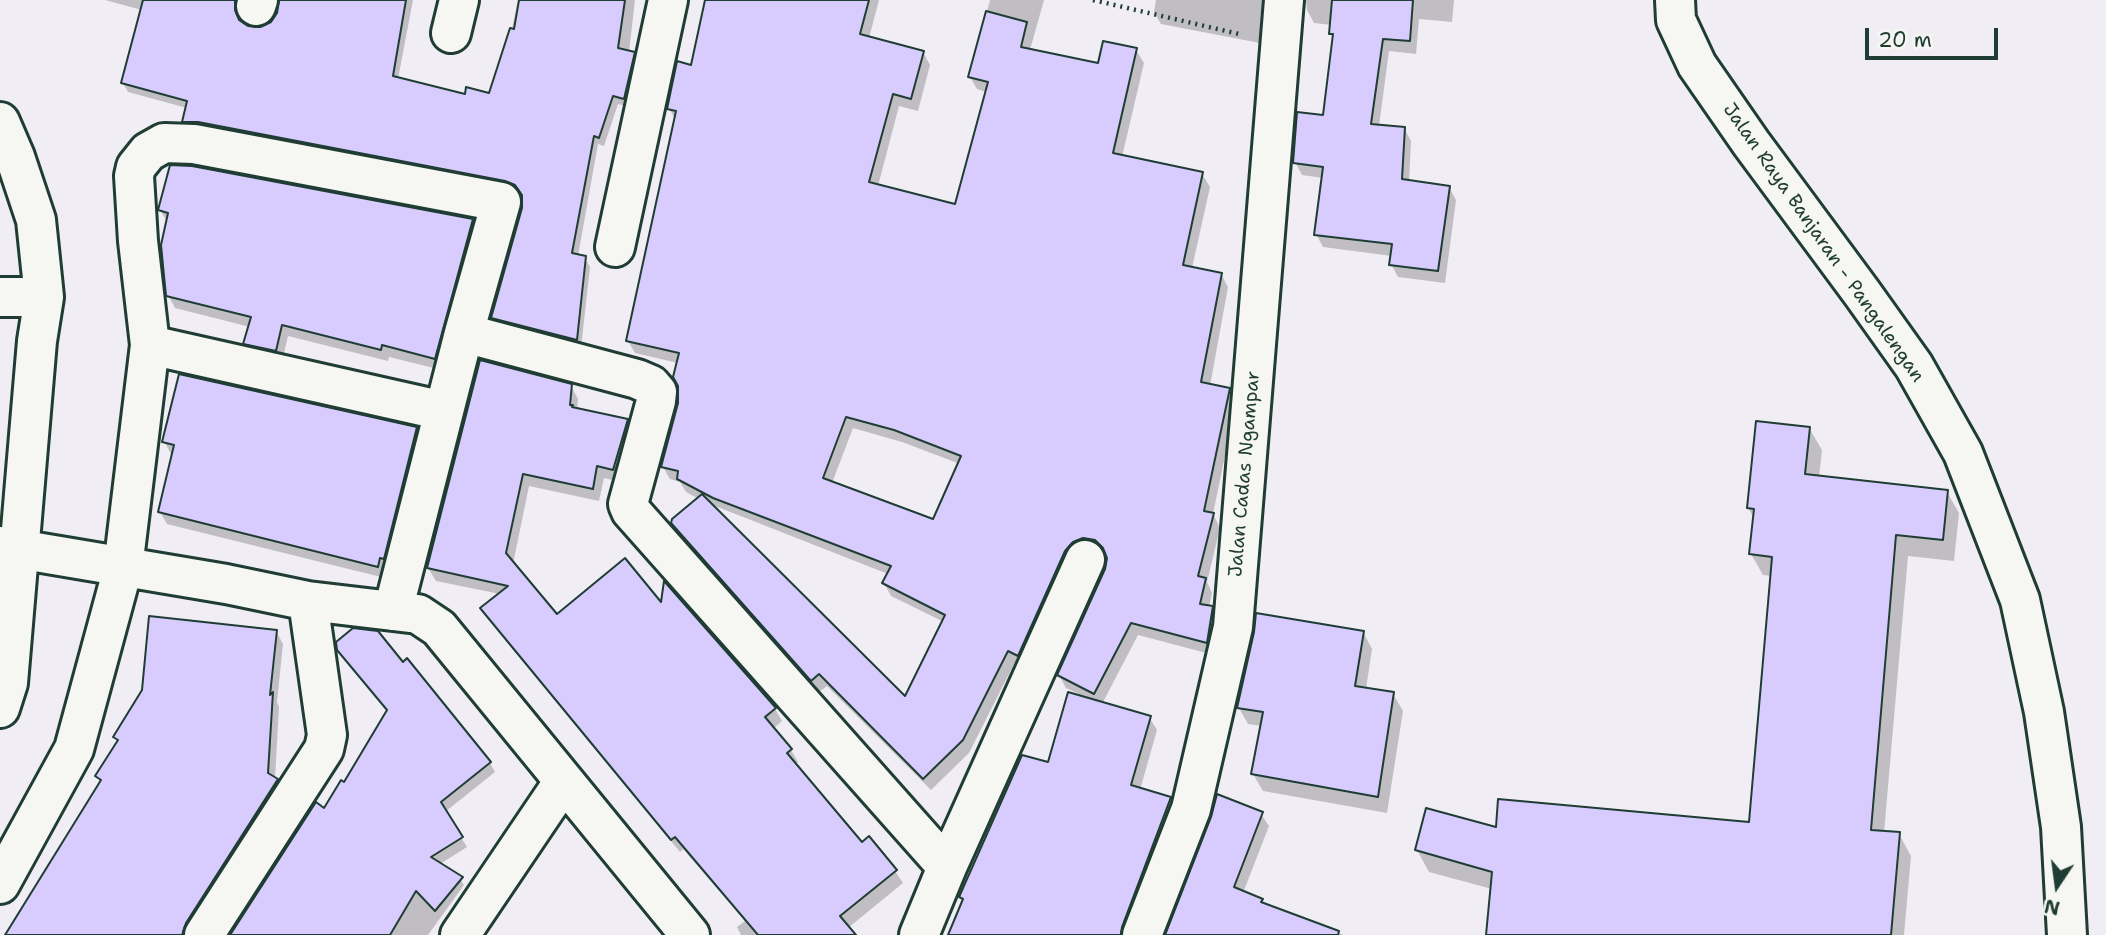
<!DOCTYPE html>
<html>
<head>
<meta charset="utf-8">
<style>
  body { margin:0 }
  #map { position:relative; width:2106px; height:935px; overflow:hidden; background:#f0eef4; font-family:"Shantell Sans",sans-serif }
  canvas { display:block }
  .north { position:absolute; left:2022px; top:851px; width:70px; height:70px; -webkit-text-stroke:5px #f6f6f2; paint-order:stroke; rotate:193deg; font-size:19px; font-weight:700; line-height:28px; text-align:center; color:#1f3d34 }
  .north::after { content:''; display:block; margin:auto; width:24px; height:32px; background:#1f3d34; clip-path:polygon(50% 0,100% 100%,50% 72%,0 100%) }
  .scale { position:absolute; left:1865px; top:28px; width:133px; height:32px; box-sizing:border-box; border:4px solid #1f3d34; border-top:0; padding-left:9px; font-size:21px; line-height:24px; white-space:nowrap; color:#1f3d34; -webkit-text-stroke:5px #f6f6f2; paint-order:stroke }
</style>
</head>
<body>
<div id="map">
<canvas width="2106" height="935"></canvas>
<div class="north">N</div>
<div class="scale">20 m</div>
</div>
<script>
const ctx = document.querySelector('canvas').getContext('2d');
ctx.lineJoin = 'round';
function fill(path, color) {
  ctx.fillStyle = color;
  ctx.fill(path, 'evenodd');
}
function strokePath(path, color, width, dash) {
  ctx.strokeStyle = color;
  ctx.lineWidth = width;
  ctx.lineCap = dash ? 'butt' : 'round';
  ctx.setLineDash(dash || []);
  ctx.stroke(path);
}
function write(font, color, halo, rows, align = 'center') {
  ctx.font = font + ' "Shantell Sans",sans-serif';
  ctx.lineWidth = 5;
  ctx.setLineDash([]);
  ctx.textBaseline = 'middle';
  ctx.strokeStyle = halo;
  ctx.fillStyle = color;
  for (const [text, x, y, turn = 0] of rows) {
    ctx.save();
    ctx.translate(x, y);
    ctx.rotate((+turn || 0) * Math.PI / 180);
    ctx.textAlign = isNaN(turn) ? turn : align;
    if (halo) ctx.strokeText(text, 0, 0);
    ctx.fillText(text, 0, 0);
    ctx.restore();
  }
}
const shadow = new Path2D(`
  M105,0H236L240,7L239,20L248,28L260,29L272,23L291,0H413L398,79L466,96L490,95L512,29L518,0H635L629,52L633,53L639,62L629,107L618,104L604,146L598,144L578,256L585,258L590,267L581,348L498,326L493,317L524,208L522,194L512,189L189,130L183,121L187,108L128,92L123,83L142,10Z
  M707,0H879L869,38L923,52L930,65L918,111L899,106L878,186L956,206L987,92L977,89L970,77L990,0H1044L1030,50L1100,65L1136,50L1144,63L1122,157L1202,174L1210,187L1192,268L1221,274L1228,287L1210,386L1229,390L1236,402L1213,514L1220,528L1207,582L1212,593L1209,607H1212L1219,620L1214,655L1138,635L1102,704L1149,717L1157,730L1140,790L1170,799L1178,812L1131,935H950L964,902L960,896L1049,764L1083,696L1066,688L1059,675L1107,569L1108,557L1103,553L1091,550L1025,667L1015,662L969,753L931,790L827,686L819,692L681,536L673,523L699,499L686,492L680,482L670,479L663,467L679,404L678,363L635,353L628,341L676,121L669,108L692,67ZM853,428L902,442L960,464L934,521L832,483ZM710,504L888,574L884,583L891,596L944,622L905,699Z
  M1156,0H1273L1265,44L1161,24L1154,12Z
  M1306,0H1454L1452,22L1419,19L1416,54L1389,51L1379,126L1404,128L1411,141L1409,182L1449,187L1456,200L1445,283L1398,277L1391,264L1392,256L1323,247L1316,234L1323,178L1302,175L1295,162L1324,117L1334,39L1331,34L1332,25L1314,23L1307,10Z
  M160,210L472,221L479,233L442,370L389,357L388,361L288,336L282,362L252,356L245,343L250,327L175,308L168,295V223Z
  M571,386L578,399L577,410L627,421L635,433L620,482L604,478L599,501L529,486L513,564L557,617L663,606L775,709L782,721L773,729L791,750L798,762L795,765L862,845L895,871L903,883L848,928L854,935H741L737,927L745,921L683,849L680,852L490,621L483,609L500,594L436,581L428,568Z
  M1809,428L1822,450L1819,477L1947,492L1959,513L1954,561L1908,556L1884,833L1899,834L1911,856L1904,935H1488L1492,889L1429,872L1417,850L1497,829L1750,823L1772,576L1763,575L1751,554L1754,518L1748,508Z
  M416,429L423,441L385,578L167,524L160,512L173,454H171L164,441Z
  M276,631L283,644L277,702L279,707L275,779L284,793L189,935H8L101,783L97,776L118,743L115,737Z
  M1363,632L1372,649L1366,689L1393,694L1403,711L1387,813L1263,791L1253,774L1262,726L1248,724L1239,708Z
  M339,650L490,763L495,772L445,812L467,847L440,864L458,876L464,885L428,935H259L325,810L345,784L388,712Z
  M1261,814L1269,826L1243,893L1262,900L1265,906L1344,935H1166Z`);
const building = new Path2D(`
  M143,0H235V10L239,20L248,26L260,27L271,22L277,13L279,0H406L393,76L465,94L466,87L489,93L510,28L514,29L519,0H625L618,48L635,52L624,99L613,96L599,138L594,136L572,253L586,256L577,340L491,318L522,208V195L515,185L505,181L198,122H182L187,101L121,83Z
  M705,0H869L860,34L924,51L911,99L893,94L869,182L955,204L988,82L968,77L986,11L1027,22L1021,47L1098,63L1103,41L1137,48L1113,153L1203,172L1183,265L1222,273L1201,382L1230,388L1204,511L1214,513L1198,576L1206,578L1200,604L1213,606L1207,643L1131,623L1094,694L1057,675L1105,569L1107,558L1103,548L1095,540L1083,538L1073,542L1065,551L1018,656L1008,651L963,740L923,779L819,674L811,681L671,523L672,519L702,494L905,696L945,615L882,583L891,566L713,498L677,479L678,471L661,467L678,403V386L673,377L679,353L626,341L676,111L667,109L677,61L691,65ZM846,417L894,430L961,456L933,519L823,478Z
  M1332,0H1413L1410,41L1383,39L1371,124L1405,127L1402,179L1450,186L1438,271L1389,265L1392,244L1314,235L1323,167L1293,163L1297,112L1323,115L1333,34H1329Z
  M170,165L192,166L473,219L435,359L382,345L381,350L282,325L276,351L243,344L251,317L166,296L161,245L168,213L158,210Z
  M480,360L572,384L570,405H573L572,407L628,419L613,470L597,466L593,489L523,474L506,553L557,614L625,558L661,602L664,581L776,708L765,717L792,749L787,753L862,842L869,836L897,870L840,916L856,935H758L675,837L671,840L480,608L508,586L427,568Z
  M179,374L417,427L384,559L380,558L378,567L158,512L174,445L162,442Z
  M1756,421L1810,427L1805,474L1948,490L1943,540L1896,535L1871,830L1900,832L1891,935H1486L1492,872L1415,850L1426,808L1496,827L1498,799L1749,822L1772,557L1749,554L1754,509L1747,508Z
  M1256,613L1364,631L1355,686L1394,692L1378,797L1251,774L1263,712L1237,708L1254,632Z
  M149,616L277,630L270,695L273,692L268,773L278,779L186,923L182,935H5L101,780L95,776L118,740L113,737L142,690Z
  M353,628L378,631L403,662L407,658L491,762L441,802L463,837L431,857L463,877L435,911L416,891L390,935H230L316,802L324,808L341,780L344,782L387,710L337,650L336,642Z
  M1068,692L1151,716L1131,785L1171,797L1122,927L1121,935H948L963,899L959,897L1022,755L1048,762Z
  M1217,794L1263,812L1234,887L1263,899L1261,902L1339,931L1338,935H1165L1211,817Z`);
const path = new Path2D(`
  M1093,0L1239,34`);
const minor = new Path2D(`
  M256,6L258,0
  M451,33L459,0
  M0,122L15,157L36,220L44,297L37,341L8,683L0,708
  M615,247L668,0
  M0,297H44
  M464,333L637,379L651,385L657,392L656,401L628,504L631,511L947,867
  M150,345L444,411
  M0,546L226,584L308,601L418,614L439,628L690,935
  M0,884L74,749L123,568L150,345L138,241L134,176L136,167L148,152L164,143L194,144L501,202L464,333L393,611
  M204,935L324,749L327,735L308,601
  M460,935L564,781
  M919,935L947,867L1085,560
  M1142,935L1191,809L1233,627L1284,0`);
const major = new Path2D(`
  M1675,0L1676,20L1697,65L1751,143L1862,293L1914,366L1963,453L2020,600L2044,712L2061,827L2067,935`);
const streetNames = [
  ["Jalan Raya Banjaran - Pangalengan",1823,243,55],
  ["Jalan Cadas Ngampar",1245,474,-85]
];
fill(shadow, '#0003');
fill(building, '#d8ccfe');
strokePath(building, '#1f3d34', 2);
strokePath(minor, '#1f3d34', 44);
strokePath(major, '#1f3d34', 44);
strokePath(path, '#1f3d34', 4.5, [2, 5]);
strokePath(minor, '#f6f6f2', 38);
strokePath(major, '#f6f6f2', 38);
write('19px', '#1f3d34', '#f6f6f2', streetNames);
</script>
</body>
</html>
